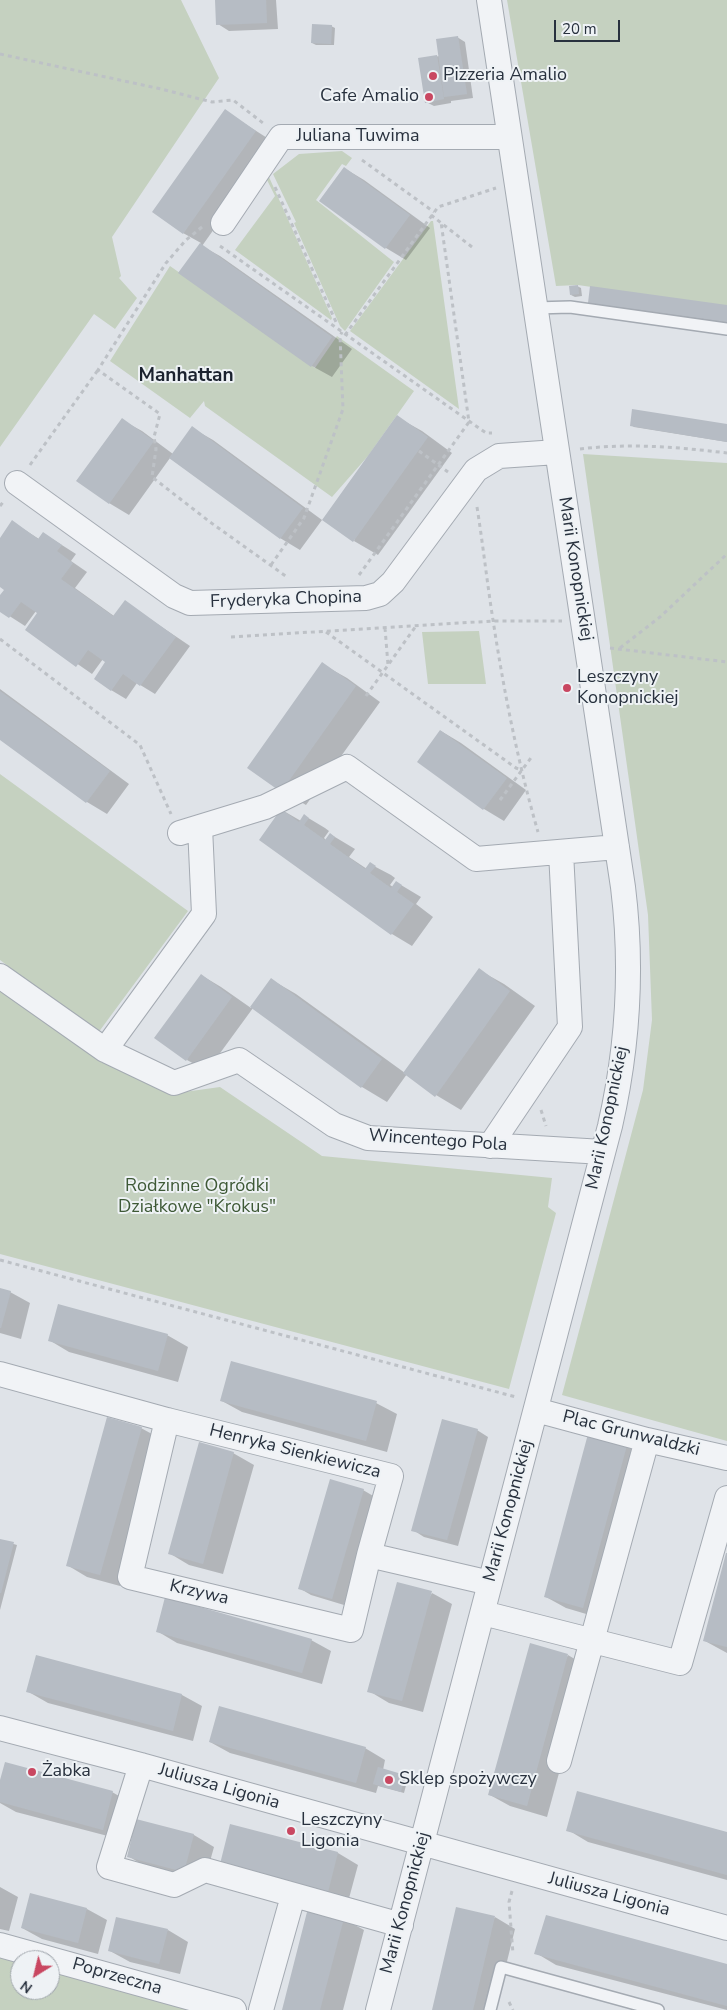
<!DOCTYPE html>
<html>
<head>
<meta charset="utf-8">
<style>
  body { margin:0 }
  #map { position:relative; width:727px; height:2010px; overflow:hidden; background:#dfe3e8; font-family:"Nunito Sans",sans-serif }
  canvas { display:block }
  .north { position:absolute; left:10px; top:1950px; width:50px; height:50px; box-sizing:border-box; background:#eef2f5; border:1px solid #9fa5ac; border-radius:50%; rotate:216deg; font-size:14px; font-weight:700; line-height:20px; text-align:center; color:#28313e }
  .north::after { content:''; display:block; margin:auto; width:18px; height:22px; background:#c94761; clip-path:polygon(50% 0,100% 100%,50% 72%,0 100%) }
  .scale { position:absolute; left:554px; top:20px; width:66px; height:22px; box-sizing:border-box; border:2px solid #28313e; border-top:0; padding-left:6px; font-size:15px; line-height:18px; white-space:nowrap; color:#28313e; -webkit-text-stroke:4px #eef2f5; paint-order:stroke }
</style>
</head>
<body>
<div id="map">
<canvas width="727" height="2010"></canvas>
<div class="north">N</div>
<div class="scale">20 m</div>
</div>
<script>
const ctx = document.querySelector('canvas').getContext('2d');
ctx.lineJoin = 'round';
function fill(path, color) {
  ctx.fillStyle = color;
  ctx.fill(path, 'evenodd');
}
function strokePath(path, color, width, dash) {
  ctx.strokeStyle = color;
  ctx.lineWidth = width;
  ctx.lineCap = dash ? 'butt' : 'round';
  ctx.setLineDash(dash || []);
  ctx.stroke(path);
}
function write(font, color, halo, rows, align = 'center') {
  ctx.font = font + ' "Nunito Sans",sans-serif';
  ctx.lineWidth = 4;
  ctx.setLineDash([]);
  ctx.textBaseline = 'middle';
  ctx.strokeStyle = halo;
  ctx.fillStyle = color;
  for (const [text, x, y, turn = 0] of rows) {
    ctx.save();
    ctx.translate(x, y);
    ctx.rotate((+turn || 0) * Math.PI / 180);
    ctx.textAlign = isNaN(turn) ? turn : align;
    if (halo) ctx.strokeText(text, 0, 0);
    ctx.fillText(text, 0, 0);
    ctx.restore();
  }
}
const green = new Path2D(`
  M0,0H181L219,78L112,237L121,276L119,278L137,298L115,329L94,314L0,447Z
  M507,0H727V307L578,285L556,286Z
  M342,151L352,158L346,166L342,164L316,200L394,262L345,331L340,326L294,223L296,222L273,174L299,154Z
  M269,177L332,318L331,320L235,250L275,196L266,178Z
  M431,221H433L459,409L350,331Z
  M170,266L315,368L337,336L414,391L368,456L332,497L205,406L204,401L190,418L110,361Z
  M583,454L727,463V1441L562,1395L643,1090L652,1020L648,915Z
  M479,631L486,684H428L422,632Z
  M0,774L188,911L98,1033L0,960Z
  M0,987L177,1093L220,1087L322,1156L552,1178L548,1207L556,1213L509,1389L0,1254Z
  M0,1953L20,1960V1990H50V1967L205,2010H0Z`);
const shadow = new Path2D(`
  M216,0H276L278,29L229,31L218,24Z
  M331,26L335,28L334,45H316L312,43Z
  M457,37L465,42L473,98L451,101V103L434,106L426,102L420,59L440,56Z
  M225,111L275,143L202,246L220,256L352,349L332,377L312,366L180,273L201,243L183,233Z
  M344,168L364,180L430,228L406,260L386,248L321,200Z
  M577,286L581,288L582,296L575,297L571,295Z
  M589,302L727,307V323L593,304Z
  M397,417L422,431L452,453L378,555L354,541Z
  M122,420L142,431L173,454L192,428L213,440L322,520L300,550L280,538L170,458L129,515L109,503Z
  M631,425H727V442L634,427Z
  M13,522L39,539L43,533L76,554L71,561L87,572L75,588L114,616L125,602L190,646L155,694L137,683L126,699L111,690L107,662L103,659L92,674L27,629L38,613L36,611L25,626L0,610V597L6,589L0,585V540Z
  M322,664L347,678L380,702L306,805L282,791Z
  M0,689L129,784L107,814L87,802L0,738Z
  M441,731L461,743L526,790L504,821L484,809L418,762Z
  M282,810L301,821L305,816L325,828L329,831L324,838L326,840L330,834L355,849L349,857L367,869L370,864L391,875L395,878L390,885L393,887L396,882L421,897L416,904L433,917L412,946L392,934L261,840Z
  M479,970L504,984L535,1006L461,1110L436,1095L407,1074L387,1102L362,1087L253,1008L207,1071L187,1060L201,975L221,987L251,1008L272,980L296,994L405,1073Z
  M0,1289L10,1292L30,1303L21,1339L0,1333Z
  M167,1335L188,1347L178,1382L69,1352L49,1340Z
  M222,1401L376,1403L397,1414L387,1452L242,1412Z
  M141,1428L161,1439L120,1586L87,1577L67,1565Z
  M477,1430L488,1437L458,1546L424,1537L413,1530Z
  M626,1446L646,1458L603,1619L566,1608L546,1597Z
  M233,1453L254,1465L223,1574L189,1565L169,1553Z
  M363,1490L375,1497L344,1605L311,1595L299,1588Z
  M0,1540L17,1545L0,1610Z
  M727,1556V1653L705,1641Z
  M432,1593L452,1604L423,1712L389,1703L369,1691Z
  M157,1631L311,1640L331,1651L322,1684L177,1643Z
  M568,1655L588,1667L547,1817L510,1806L490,1795Z
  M27,1691L182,1695L202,1706L193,1741L48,1703Z
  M210,1742L365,1748L385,1760L383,1770L408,1778L404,1793L378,1786L376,1793L230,1753Z
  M0,1785L112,1792L133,1804L123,1840L16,1812L0,1803Z
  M137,1820L194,1835L214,1847L204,1883L148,1868L128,1856Z
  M568,1830L727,1833V1880L588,1842Z
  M338,1853L358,1865L348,1902L221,1863Z
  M0,1887L18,1897L9,1931L0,1929Z
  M87,1909L107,1920L98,1954L42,1939L22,1928Z
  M495,1917L515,1929L495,2010H433Z
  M344,1919L364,1930L343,2010H283Z
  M168,1930L188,1942L180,1974L130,1962L110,1951Z
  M536,1953L727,1965V2010L556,1965Z`);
const building = new Path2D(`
  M215,0H266L267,23L216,25Z
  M312,24L332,25L331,44L311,43Z
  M458,36L467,94L444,97L436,39Z
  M437,55L444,99L425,103L418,58Z
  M225,109L256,131L183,234L152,212Z
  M344,167L410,215L385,249L319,201Z
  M200,243L332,337L311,367L178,273Z
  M578,285L579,294L570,295L569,286Z
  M590,286L727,305V322L588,303Z
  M632,409L727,424V442L630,426Z
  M397,415L428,437L353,542L322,520Z
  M122,418L154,441L109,504L76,481Z
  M192,426L303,508L280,539L169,458Z
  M12,520L38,539L43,532L62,545L57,551L73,563L61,579L113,616L125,600L176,637L140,686L123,674L111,691L94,679L105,662L88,650L76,667L25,630L37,613L21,602L9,618L0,612V595L4,590L0,587V538Z
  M322,662L356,686L281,792L247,768Z
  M0,691L110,771L86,803L0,740Z
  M440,730L507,778L483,810L417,762Z
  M281,809L299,822L304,814L309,818L304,825L325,840L330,833L335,837L330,844L365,869L370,862L376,866L370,873L391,888L396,881L402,885L397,892L414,904L391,935L259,840Z
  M479,968L510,991L435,1097L403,1073Z
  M201,974L232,997L186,1061L154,1038Z
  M271,978L382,1059L361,1088L250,1007Z
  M0,1288L11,1291L1,1328H0Z
  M58,1304L168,1334L158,1371L48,1341Z
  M231,1361L377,1401L366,1441L220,1401Z
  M107,1417L142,1427L100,1575L66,1566Z
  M442,1419L478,1429L447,1540L411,1531Z
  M588,1434L627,1445L583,1608L544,1597Z
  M199,1442L234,1452L203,1564L168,1554Z
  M330,1479L364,1489L332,1599L298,1589Z
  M0,1539L14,1542L1,1593H0Z
  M726,1553H727V1647L703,1641Z
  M397,1582L432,1591L402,1701L367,1692Z
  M165,1597L312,1639L302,1673L156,1632Z
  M530,1643L568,1654L527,1806L488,1795Z
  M36,1655L182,1694L173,1731L26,1692Z
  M219,1706L366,1747L356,1783L209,1742Z
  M5,1762L113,1791L103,1830L0,1802V1780Z
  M378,1767L405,1775L401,1792L373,1784Z
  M577,1791L727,1832V1875L566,1831Z
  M136,1819L194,1834L184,1872L127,1857Z
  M230,1824L338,1852L328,1892L220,1864Z
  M30,1893L87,1908L78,1943L21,1928Z
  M456,1907L495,1916L473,2010H432Z
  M308,1908L344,1918L320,2010H282Z
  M546,1915L727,1964V2006L534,1954Z
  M116,1917L168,1929L159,1964L108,1951Z`);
const path = new Path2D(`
  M0,54L161,89L212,102L233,100L263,123
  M362,160L434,212
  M275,187L336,322L333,326
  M431,215L472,247V251
  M202,227L186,240L166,263L98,370L160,414L154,437L156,449L152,477L210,522L287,577
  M220,246L486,433H492
  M345,335L438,207L496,188
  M580,449C629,443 678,447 727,453
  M419,451L448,472
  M30,465L98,370
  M0,506L4,501
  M477,507C483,545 487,582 493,620C504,692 518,763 538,832
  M271,565L304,518L343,409L340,336L342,332
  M359,575L469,422L441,222
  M385,628L388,665
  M326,632L516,768L521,770
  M231,637L493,621H562
  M0,639L140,745L171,814
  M610,648L727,662
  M620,648L660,617L727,554
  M366,696L416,626
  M500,800L533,755
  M541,1110L546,1126
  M0,1260L516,1397
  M512,1891L509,1902L513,1954
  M509,2002L513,2010`);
const lane = new Path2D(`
  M535,308L570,307L727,329
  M490,2010L501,1967L658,2010`);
const street = new Path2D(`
  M223,223L281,137H509
  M17,483L174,596L190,603L366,598L380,594L393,582L476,470L499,456L557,452
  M180,833L265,807L347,767L476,859L617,847
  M0,976L105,1050L174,1083L239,1060L334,1125L368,1138L603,1152
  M105,1050L204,914L200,827
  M490,1146L570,1027L561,852
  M0,1374L167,1420L391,1476L369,1555L490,1583
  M536,1410L647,1440L727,1458
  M167,1420L130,1577L351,1630L369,1555
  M483,1613L680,1663L727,1498
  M0,1728L141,1765L727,1928
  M559,1761L647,1440
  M141,1765L109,1867L174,1885L205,1870L401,1925
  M0,1945L234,2010
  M261,2010L293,1896
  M378,2010L610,1126C628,1047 633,968 623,887L489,0`);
const markers = [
  [433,76,5,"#c94761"],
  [429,97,5,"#c94761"],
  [567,688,5,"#c94761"],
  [32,1772,5,"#c94761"],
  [389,1780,5,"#c94761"],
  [291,1831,5,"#c94761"]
];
const poiNames = [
  ["Pizzeria Amalio",443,76],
  ["Cafe Amalio",419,97,"right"],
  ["Leszczyny",577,678],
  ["Konopnickiej",577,699],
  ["Żabka",42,1772],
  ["Sklep spożywczy",399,1780],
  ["Leszczyny",301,1821],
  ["Ligonia",301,1842]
];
const streetNames = [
  ["Juliana Tuwima",358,137],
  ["Marii Konopnickiej",575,569,81],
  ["Fryderyka Chopina",286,600,-2],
  ["Marii Konopnickiej",608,1118,-78],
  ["Wincentego Pola",438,1141,4],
  ["Plac Grunwaldzki",631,1434,14],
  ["Henryka Sienkiewicza",295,1452,14],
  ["Marii Konopnickiej",509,1511,-75],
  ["Krzywa",199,1593,13],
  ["Juliusza Ligonia",219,1787,16],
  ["Juliusza Ligonia",609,1895,15],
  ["Marii Konopnickiej",406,1903,-75],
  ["Poprzeczna",117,1977,16]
];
const parkNames = [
  ["Rodzinne Ogródki",197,1187],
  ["Działkowe \"Krokus\"",197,1208]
];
const neighbourhoodNames = [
  ["Manhattan",186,376]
];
fill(green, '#c5d1c0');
fill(shadow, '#0003');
fill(building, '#b6bcc4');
strokePath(lane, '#a4aab2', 14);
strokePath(street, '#a4aab2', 26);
strokePath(path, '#bdc1c6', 3, [4, 4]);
strokePath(lane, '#f1f3f6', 11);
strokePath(street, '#f1f3f6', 24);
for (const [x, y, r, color] of markers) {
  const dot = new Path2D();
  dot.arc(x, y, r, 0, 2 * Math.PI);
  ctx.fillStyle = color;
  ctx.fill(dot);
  strokePath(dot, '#eef2f5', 2);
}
write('18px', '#28313e', '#eef2f5', poiNames, 'left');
write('18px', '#28313e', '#eef2f5', streetNames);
write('18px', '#3e5936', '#eef2f5', parkNames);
write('bold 19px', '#1b222f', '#eef2f5', neighbourhoodNames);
</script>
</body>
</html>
